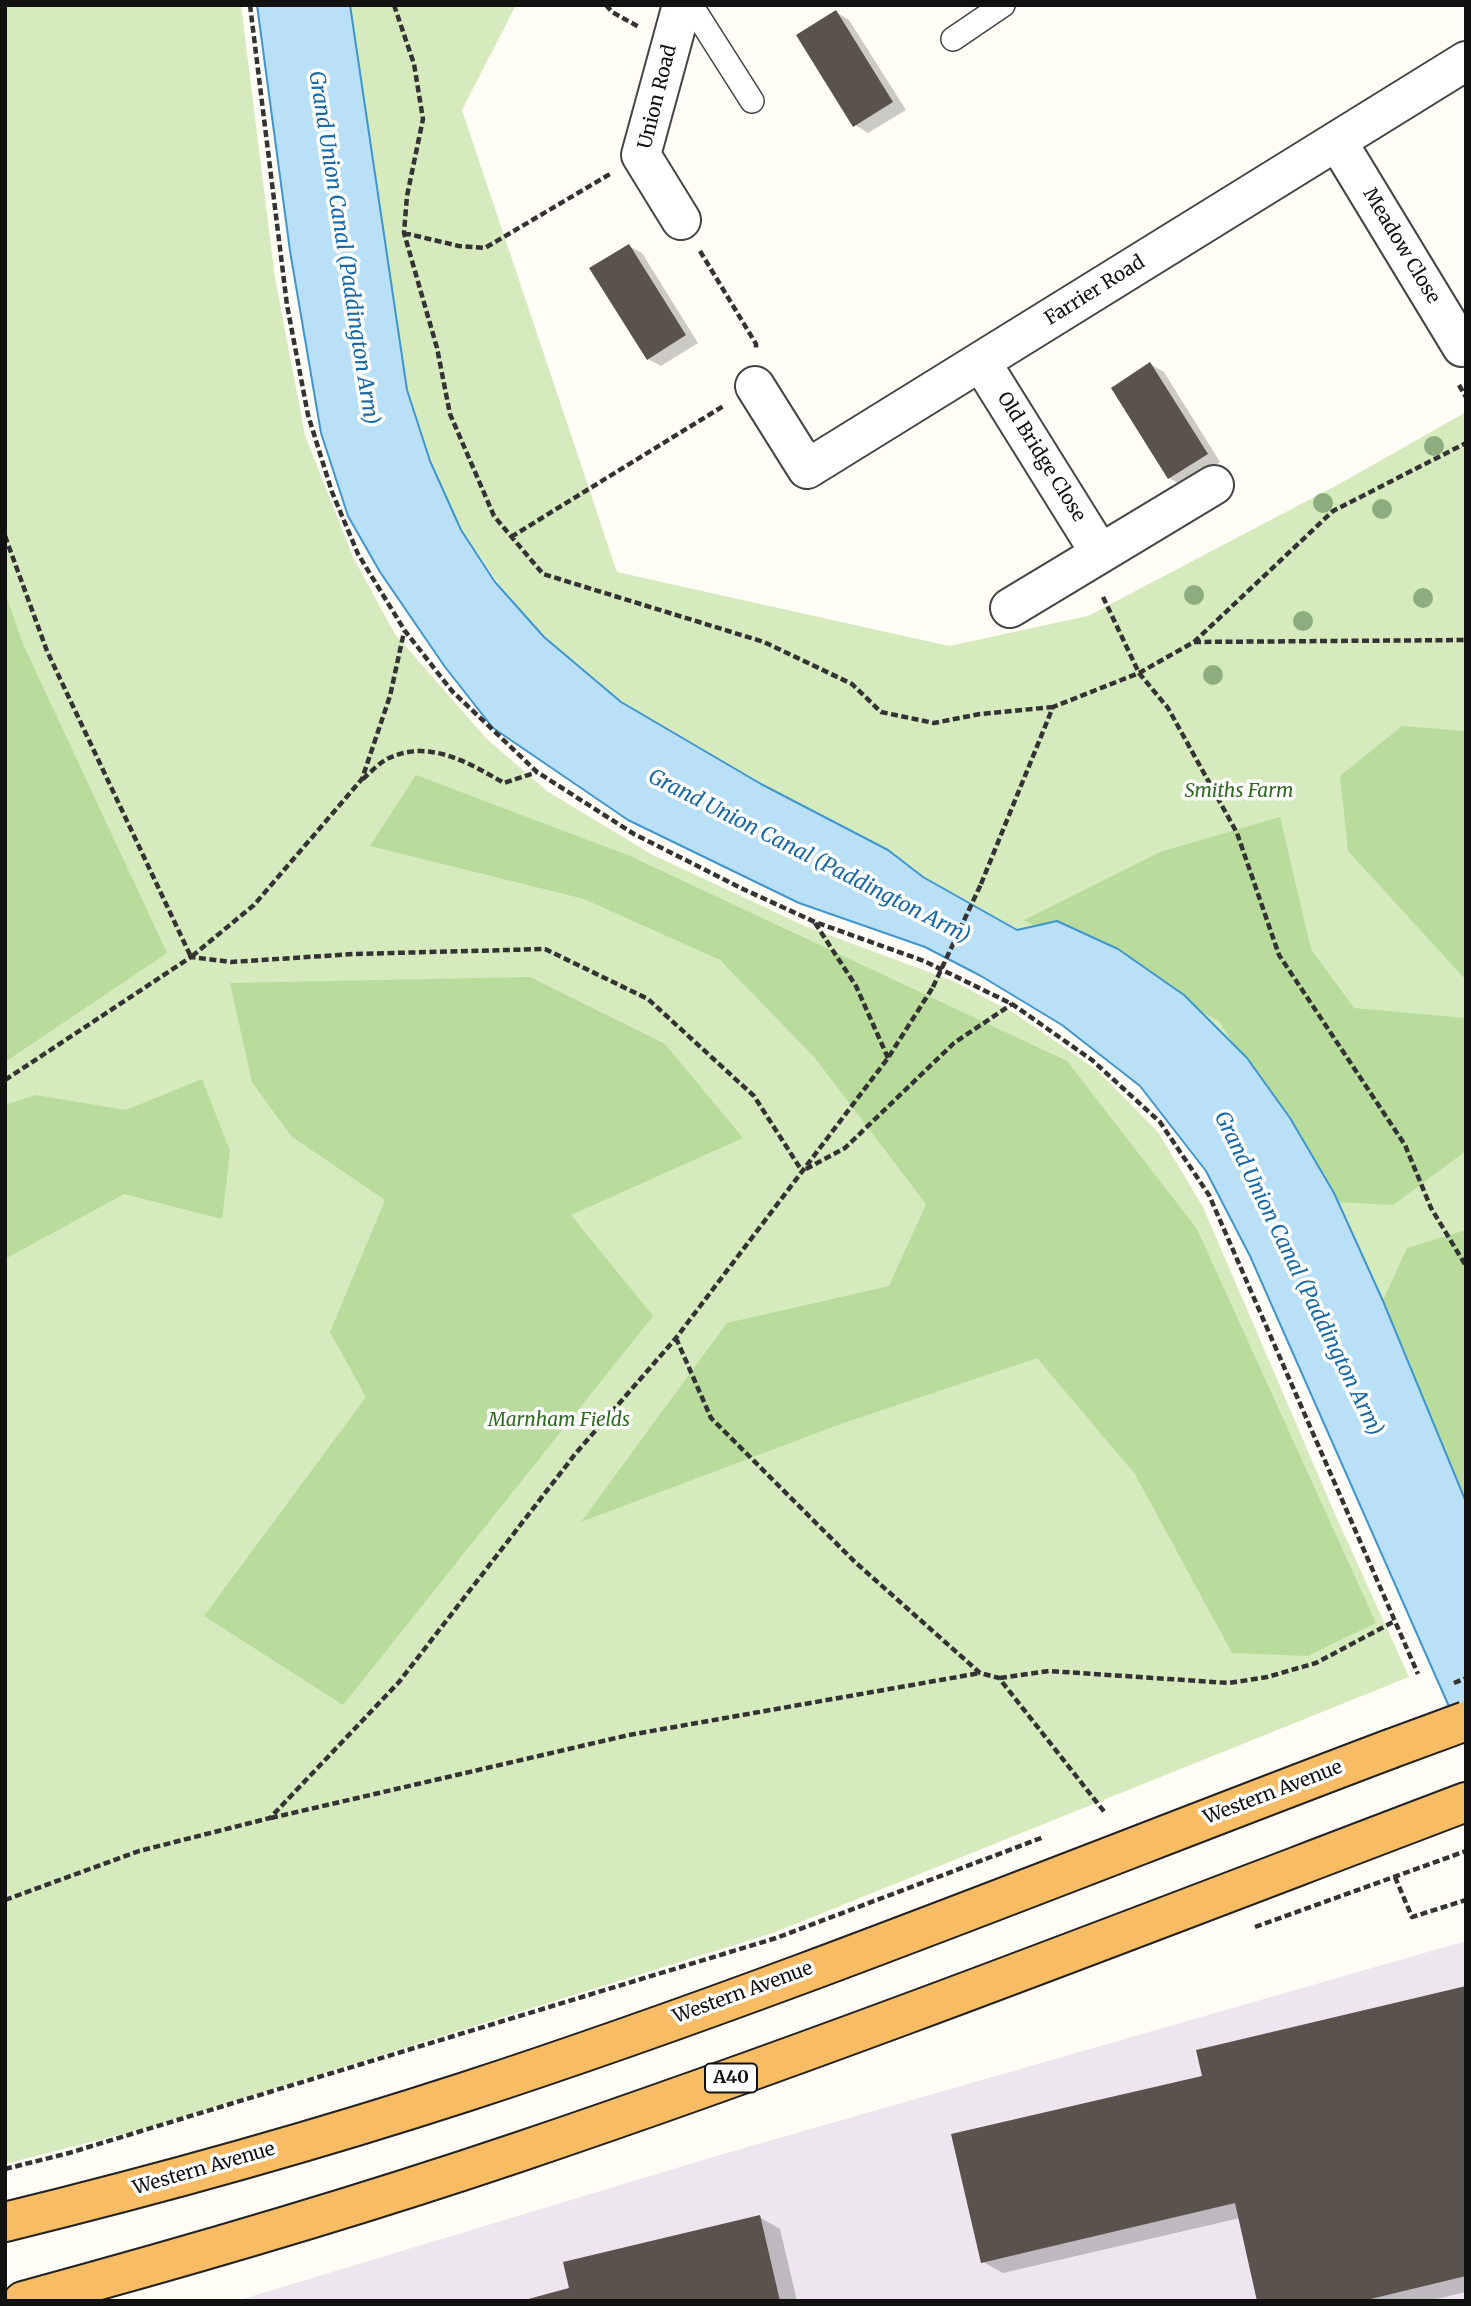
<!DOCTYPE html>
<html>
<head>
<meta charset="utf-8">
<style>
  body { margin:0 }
  #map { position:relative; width:1471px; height:2306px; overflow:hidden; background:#fffdf5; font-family:Merriweather,serif }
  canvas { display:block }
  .frame { position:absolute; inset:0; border:7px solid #111; pointer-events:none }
</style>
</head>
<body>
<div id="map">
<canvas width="1471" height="2306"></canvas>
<div class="frame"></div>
</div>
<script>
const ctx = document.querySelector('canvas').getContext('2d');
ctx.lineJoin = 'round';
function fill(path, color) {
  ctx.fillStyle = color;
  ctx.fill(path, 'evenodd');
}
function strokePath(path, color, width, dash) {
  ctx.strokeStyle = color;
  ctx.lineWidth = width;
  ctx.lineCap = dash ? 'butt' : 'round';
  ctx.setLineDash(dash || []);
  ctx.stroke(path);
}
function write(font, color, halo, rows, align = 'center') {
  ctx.font = font + ' Merriweather,serif';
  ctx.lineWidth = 7;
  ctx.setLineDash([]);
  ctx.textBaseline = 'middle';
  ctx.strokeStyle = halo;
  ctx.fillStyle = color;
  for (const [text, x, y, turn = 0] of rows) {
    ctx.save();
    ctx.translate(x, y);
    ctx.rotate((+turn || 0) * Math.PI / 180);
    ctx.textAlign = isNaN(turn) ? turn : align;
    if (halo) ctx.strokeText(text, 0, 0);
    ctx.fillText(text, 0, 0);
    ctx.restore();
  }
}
const industrial = new Path2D(`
  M1466,1941V2301H236L713,2157Z`);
const green = new Path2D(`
  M5,5H241L275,278L305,435L353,557L395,634L487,739L547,791L651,854L805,926L953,981L1014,1013L1097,1070L1158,1132L1203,1207L1335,1514L1409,1677L773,1933L150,2127L5,2164Z
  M332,5H516L462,110L617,572L949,646L1088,616L1341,483L1466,412V1548L1347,1256L995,926L556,667L418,467Z`);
const forest = new Path2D(`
  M5,592L23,644L167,953L5,1062Z
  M1402,726L1466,731V980L1348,851L1340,776Z
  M416,775L630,856L1067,1061L1197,1229L1376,1623L1307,1656L1232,1653L1135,1474L1037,1358L835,1426L581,1522L727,1323L889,1286L926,1204L815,1058L720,960L584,899L370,846Z
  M1280,817L1311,949L1354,1008L1466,1018V1151L1393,1205L1332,1202L1219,1021L1024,920L1160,852Z
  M530,977L665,1044L743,1138L571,1215L653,1316L343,1705L204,1616L366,1397L330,1332L385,1200L291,1136L252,1082L230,983Z
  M202,1079L230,1151L222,1219L124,1194L5,1259V1105L36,1095L126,1110Z
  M1466,1230V1517L1379,1309L1407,1248Z`);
const water = new Path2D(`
  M257,5H350L407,390L430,461L461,530L495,582L544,637L621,702L761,784L888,850L923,877L1017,930L1057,921L1118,949L1184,995L1247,1058L1290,1118L1334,1193L1383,1301L1466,1502V1745L1250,1256L1206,1171L1140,1086L1062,1025L981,976L925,947L799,903L628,820L493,728L445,667L380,572L348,516L321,433L290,251Z`);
const shadow = new Path2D(`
  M836,12L849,20L906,110L868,133L855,125Z
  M629,246L642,253L698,343L661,366L648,359Z
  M1150,364L1164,372L1220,462L1183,486L1169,478Z
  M1466,1988V2292L1428,2301H1259L1240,2218L1003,2273L983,2262L1204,2077Z
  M759,2217L780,2229L797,2301H524L571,2289Z`);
const building = new Path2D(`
  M836,10L893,102L853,127L796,35Z
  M629,244L686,335L647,360L589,268Z
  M1150,362L1208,454L1168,479L1111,388Z
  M1466,1986V2276L1362,2301H1257L1235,2203L981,2263L951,2134L1202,2076L1196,2050Z
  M760,2215L780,2301H521L569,2288L563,2262Z`);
const path = new Path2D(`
  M250,5L287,305L308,415L332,492L358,554L405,631L452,691L537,772L634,834L743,889L815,922L924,961L1012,1004L1092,1060L1160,1122L1209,1195L1418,1674
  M394,5L414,64L423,119L407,196L404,233L437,348L450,414L494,516L543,574L764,642L852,684L881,712L934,723L980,714L1053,707
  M606,5L612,12L639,27
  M404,233L459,246L485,248L610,174
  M700,251L756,344V349
  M1459,385L1466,397
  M5,536L47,651L191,957L254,905L362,779L390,696L404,632
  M511,537L725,405
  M1103,597L1139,673L1168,708L1237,833L1279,955L1405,1145L1431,1208L1466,1266
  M1194,642L1466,640
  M363,779C371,772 380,762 389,758C430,739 469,763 504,783L537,772
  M981,884L1053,707L1139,673L1194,642L1333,511L1466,443
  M815,923L856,986L888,1058
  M5,1080L191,957L231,962L354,954L545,949L648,999L754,1096L802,1171
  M806,1169L845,1148L954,1043L1012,1004
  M676,1338L711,1418L855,1562L980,1673L999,1678L1106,1814
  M1000,1678L1049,1671L1229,1683L1267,1677L1316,1663L1395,1621
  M271,1818L629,1735L980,1673
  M1395,1877L1412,1917L1466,1900
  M5,1900L139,1851L270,1818L399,1682L576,1453L676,1338L888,1058L933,987
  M1255,1927L1466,1851
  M5,2169L69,2153L776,1938L1044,1837`);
const service = new Path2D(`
  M691,5L752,101
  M953,39L1003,5`);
const minor = new Path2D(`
  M1337,141L1462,347L1466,345
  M681,220L641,155L682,5
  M981,362L1100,553
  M755,386L807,469L1466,61
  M1010,608L1214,485`);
const trunk = new Path2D(`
  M5,2222C160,2184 314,2141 465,2092C778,1990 1083,1865 1390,1749
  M23,2301C189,2256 353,2208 516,2153C836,2045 1150,1922 1466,1802`);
const pathBridge = new Path2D(`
  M933,987L981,884
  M1454,1683L1466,1678`);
const trunkBridge = new Path2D(`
  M1390,1749L1466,1721`);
const trees = [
  [1434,446],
  [1323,503],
  [1382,509],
  [1194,595],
  [1423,598],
  [1303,621],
  [1213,675]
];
const shields = [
  [731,2078,52]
];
const shieldNames = [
  ["A40",731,2078]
];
const streetNames = [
  ["Union Road",658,97,-76],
  ["Meadow Close",1401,246,59],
  ["Farrier Road",1095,291,-32],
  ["Old Bridge Close",1041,457,58],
  ["Western Avenue",1273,1793,-21],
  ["Western Avenue",743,1993,-20],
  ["Western Avenue",204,2169,-16]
];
const parkNames = [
  ["Smiths Farm",1239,792],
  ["Marnham Fields",559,1421]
];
const waterNames = [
  ["Grand Union Canal (Paddington Arm)",343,248,81],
  ["Grand Union Canal (Paddington Arm)",809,857,27],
  ["Grand Union Canal (Paddington Arm)",1298,1274,64]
];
fill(industrial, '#eee6ef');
fill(green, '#d5ebbd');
fill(forest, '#b9dc9c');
fill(water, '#b9e0f7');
strokePath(water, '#3f96cf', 2);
fill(shadow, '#0003');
fill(building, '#5a524d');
strokePath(service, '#444', 26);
strokePath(minor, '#444', 42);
strokePath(trunk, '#222', 42);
strokePath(path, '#333', 4.5, [7, 3.5]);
strokePath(service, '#fff', 23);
strokePath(minor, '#fff', 38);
strokePath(trunk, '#f7bc64', 38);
strokePath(trunkBridge, '#222', 42, []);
strokePath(pathBridge, '#333', 4.5, [7, 3.5]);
strokePath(trunkBridge, '#f7bc64', 38);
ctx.fillStyle = '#8dad7f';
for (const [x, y] of trees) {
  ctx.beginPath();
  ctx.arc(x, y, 10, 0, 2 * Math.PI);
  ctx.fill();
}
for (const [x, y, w] of shields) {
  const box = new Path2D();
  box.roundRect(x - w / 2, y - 14.5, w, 29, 5);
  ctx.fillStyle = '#fff';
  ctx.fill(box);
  strokePath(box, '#111', 2);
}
write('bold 18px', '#111', null, shieldNames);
write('19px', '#111', '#fff', streetNames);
write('italic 19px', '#2f6b1f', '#fff', parkNames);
write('italic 21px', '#1768a6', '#fff', waterNames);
</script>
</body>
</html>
